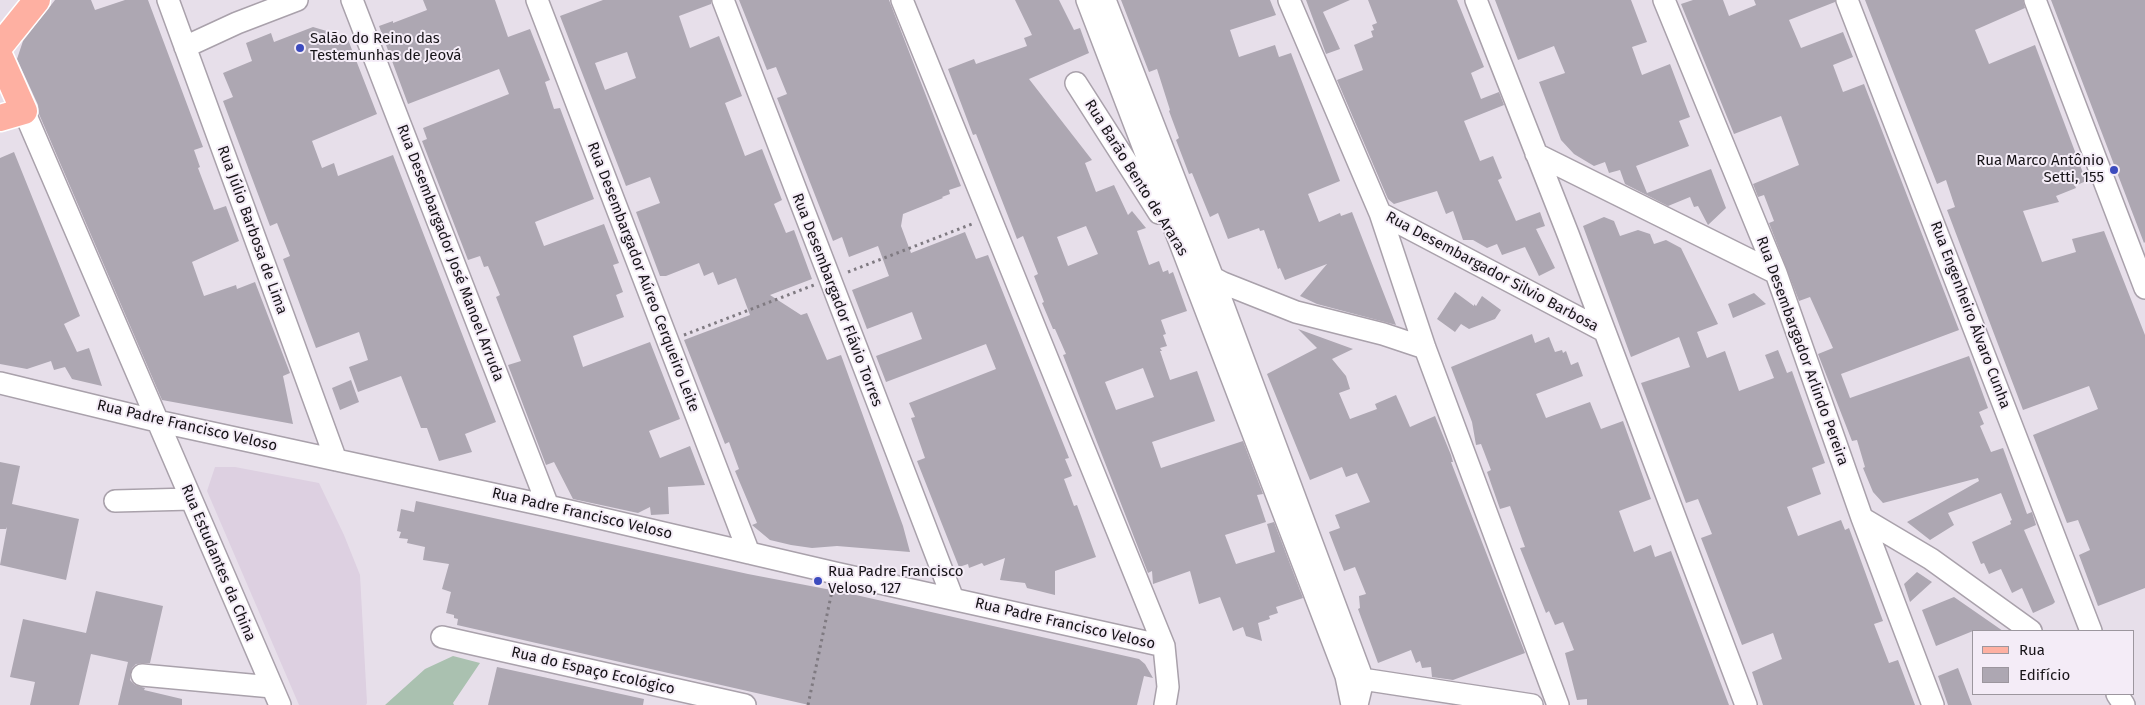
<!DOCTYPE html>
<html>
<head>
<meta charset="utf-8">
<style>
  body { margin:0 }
  #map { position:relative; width:2145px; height:705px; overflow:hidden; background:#e7dfea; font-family:"Fira Sans",sans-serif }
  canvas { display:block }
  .legend { position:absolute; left:1972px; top:630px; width:162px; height:65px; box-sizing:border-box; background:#f4ecf7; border:1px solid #9c969e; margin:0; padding:6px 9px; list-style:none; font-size:15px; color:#171418 }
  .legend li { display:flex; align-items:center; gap:10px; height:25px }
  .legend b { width:25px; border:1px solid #9c969e }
</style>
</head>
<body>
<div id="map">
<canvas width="2145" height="705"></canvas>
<ul class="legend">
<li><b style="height:6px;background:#feb0a2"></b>Rua</li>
<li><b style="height:14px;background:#ada7b2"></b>Edifício</li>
</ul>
</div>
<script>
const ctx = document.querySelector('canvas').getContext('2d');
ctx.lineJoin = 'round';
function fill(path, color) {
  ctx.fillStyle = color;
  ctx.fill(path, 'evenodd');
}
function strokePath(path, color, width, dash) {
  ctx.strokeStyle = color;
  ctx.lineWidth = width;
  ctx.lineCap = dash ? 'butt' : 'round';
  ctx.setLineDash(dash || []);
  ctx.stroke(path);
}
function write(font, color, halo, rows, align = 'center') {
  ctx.font = font + ' "Fira Sans",sans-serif';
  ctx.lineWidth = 4;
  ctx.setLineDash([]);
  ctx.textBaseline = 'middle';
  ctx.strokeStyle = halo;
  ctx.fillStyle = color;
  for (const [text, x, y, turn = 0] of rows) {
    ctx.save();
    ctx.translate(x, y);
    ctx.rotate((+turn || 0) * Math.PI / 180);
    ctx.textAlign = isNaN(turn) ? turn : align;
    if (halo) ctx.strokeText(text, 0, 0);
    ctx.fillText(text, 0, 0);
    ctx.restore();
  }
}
const built = new Path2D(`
  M215,467H235L319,483L344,535L360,575L367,703L366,705H299L207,491Z`);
const green = new Path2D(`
  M453,656L480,663L453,703L454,705H385L425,669Z`);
const building = new Path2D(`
  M55,0H91L95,10L125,0H148L203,147L194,150L200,167L198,168L214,210L226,206L239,241L192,262L204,296L236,285L237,289L255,282L290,373L283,376L293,424L162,400L39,114L38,105L17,59L23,41Z
  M423,0H495L508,37L530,29L550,80L545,82L554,109L560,108L594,199L535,222L544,246L604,224L619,263L613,265L623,292L616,295L624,317L573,336L583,367L650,342L680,419L649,431L660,458L690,446L705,485L668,487L669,514L651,515L650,507L638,513L573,499L554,462L546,465L508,365L521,361L496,297L500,295L488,266L484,267L480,256L468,260L422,141L427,139L423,128L509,94L499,69L408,104L379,26L393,21V23L427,10Z
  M603,0H711V4L679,16L690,48L719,36L742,96L725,103L745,156L762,149L782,200L774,204L786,233L794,230L812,279L770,295L801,315L807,313L827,360L841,355L903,526L910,552L837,546L812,548L791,545L770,540L752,525L757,523L735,471L739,469L729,442L725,444L684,340L750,315L736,278L718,285L713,272L704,276L699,263L666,276H660L636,212L660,203L650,177L626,186L560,16ZM627,52L636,78L605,90L595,63Z
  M739,0H889L961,186L949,190L950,194L942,197L943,198L903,214L901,226L911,253L965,232L976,259L988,255L1069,458L1065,459L1072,476L1064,479L1074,506L1077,505L1096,557L1055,571V595L1027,588L1025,583L1000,580L1005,558L984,566L982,563L969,568L968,564L959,567L917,461L925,458L911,418L915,417L909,403L996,369L986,344L886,382L876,356L922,339L912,312L867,329L852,290L889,276L878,246L849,257L842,237L833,241L777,98L787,94L776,67L767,70Z
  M1015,0H1059L1074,30L1080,28L1089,53L1029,79L1092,160L1085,163L1096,192L1114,185L1128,215L1132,211L1146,228L1137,231L1149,265L1159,261L1163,272L1168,270L1169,274L1173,272L1187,311L1161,320L1166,334L1163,335L1167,346L1160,348L1162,351H1160L1170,380L1197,371L1215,421L1152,442L1161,468L1243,441L1263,494L1257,495L1266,522L1225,535L1236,564L1275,552L1267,524L1274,522L1303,598L1276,607L1278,613L1269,616L1270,619L1258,623L1262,641L1246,636L1243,627L1233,631L1220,597L1199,604L1190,571L1153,584L1152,571L1148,573L1063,355L1066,354L1055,329H1053L1042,303L1044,302L1034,276L1038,274L1023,236L1017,239L976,134L973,135L948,69L974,59L976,64L1027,46L1024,38L1032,35ZM1086,226L1098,254L1068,266L1057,237ZM1143,368L1154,397L1116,410L1105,382Z
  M1121,0H1270L1276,15L1230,30L1239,57L1275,45L1279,57L1291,53L1340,181L1308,194L1319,222L1340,213L1341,216L1352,212L1396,325L1317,304L1300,296L1327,264L1285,280L1280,268L1278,269L1264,230L1260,231L1259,228L1228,239L1218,213L1210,217L1192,173L1189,174L1176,140L1179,138L1169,111L1170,110L1157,69L1149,72Z
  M1306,0H1350L1323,12L1340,49L1326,54Z
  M1368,0H1457L1484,67L1471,73L1481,99L1499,92L1504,105L1464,121L1480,161L1493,156L1502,178L1498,180L1516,221L1540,212L1545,226L1536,229L1555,268L1539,276L1525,247L1502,255L1497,244L1487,248L1473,240H1463L1453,211L1446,214L1437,191L1394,204L1388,199L1337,80L1363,70L1354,45L1373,37L1371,31L1374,30L1372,25L1377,23Z
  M1495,0H1631L1647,42L1632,47L1642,75L1670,64L1690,117L1679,121L1689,146L1636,166L1647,193L1711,169L1726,208L1708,225L1698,206L1694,207L1690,197L1668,206L1625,184L1620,170L1609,173L1605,162L1594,166L1574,154L1561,140L1539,82L1565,73L1554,46L1518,60Z
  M1693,0H1723L1729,16L1756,5L1754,0H1835V2L1789,20L1801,48L1843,32L1853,57L1833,65L1843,92L1864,84L1959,330L1841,374L1850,398L1969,356L1988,408L1979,412L1984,424L1980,426L1991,452L2003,448L2027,514L2032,512L2036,525L2024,530L2055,602L2053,604L2033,613L2022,588L2012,593L2001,569L1989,574L1984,563L1981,564L1972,542L2011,524L2010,521L2012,520L2001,493L1948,513L1954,525L1930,540L1907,522L1979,481L1978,478L1883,503L1873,492L1863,468L1865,467L1857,440L1852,441L1818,354L1833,348L1810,297L1799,301L1769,223L1774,221L1764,195L1758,197L1753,184L1799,165L1781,116L1734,134L1681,4Z
  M1865,0H2023L2025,8L1975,30L1989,64L2035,45L2086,181L2075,186L2076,188L2056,196L2059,202L2023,211L2042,262L2076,252L2072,239L2104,231L2145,335V588L2098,606L2079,555L2090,550L2078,520L2067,523L2033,435L2098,409L2089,386L2023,410L1947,210L1955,207L1946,180L1937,184Z
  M2051,0H2145V242L2144,243Z
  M313,27L330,32L334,42L347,37L377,114L312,141L322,168L334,163L338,176L393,155L496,422L465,434L472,452L439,461L427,428H421L401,376L358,392L349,367L368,360L359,332L316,348L283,259L290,256L277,223L270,226L223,101L233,97L223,73L252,61L246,43L271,33L274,42Z
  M14,152L80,316L64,324L77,352L89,348L102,386L72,379L65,367L54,370L51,361L27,369L0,364V158Z
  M1604,217L1614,221L1620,236L1638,230L1650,234L1654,244L1666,240L1681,248L1718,324L1697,332L1707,358L1725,351L1739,391L1774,378L1765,355L1778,350L1787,373L1792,371L1825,463L1812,468L1821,494L1787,507L1798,536L1841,520L1845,530L1849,528L1883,621L1874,624L1889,663L1898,660L1915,705H1763L1752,672L1782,659L1773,633L1742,645L1701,538L1712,534L1698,499L1686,503L1641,383L1690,367L1679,337L1631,357L1583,226Z
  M1455,292L1474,306V304L1476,306L1482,296L1501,310L1495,319L1469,329L1461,324L1455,332L1437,319Z
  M1754,293L1766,304L1733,318L1728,304Z
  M1298,329L1353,349L1332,359L1346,376L1350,389L1339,393L1350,419L1377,409L1375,404L1396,395L1410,427L1435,416L1451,455L1453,462H1451L1525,653L1453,680L1432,677L1431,667L1422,668L1420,661L1416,663L1411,650L1378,663L1358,609L1360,608L1359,596L1366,594L1355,567L1344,571L1329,532L1340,528L1335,515L1370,502L1357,473L1346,477L1342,467L1310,480L1267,374L1317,348Z
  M1532,334L1535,343L1549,337L1555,352L1562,350L1563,353L1566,351L1571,365L1578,362L1583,376L1536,394L1546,418L1590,402L1601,429L1623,421L1651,499L1619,511L1634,552L1651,545L1655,557L1671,551L1729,705H1587V699L1577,700L1565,653L1574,650L1563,622L1555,625L1549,611L1546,613L1520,548L1525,547L1510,506L1500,509L1487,472L1491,470L1481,444L1476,445L1472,422L1451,367Z
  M351,380L359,402L340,410L332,388Z
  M0,462L20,466L12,504L79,519L66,580L0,565L7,527L6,529H0Z
  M416,501L748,574L847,593L1139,659L1145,664L1153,678L1144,676L1137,705H809L457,625L458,619L454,618V615L446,613L451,592L442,589L449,564L423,560L425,547L407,543L408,539L399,538L401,532L397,531L401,509L414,512Z
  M1917,572L1932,582L1910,602L1904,584Z
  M96,591L163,606L150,663L136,664L132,668L130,680L135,685L145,688L144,690L182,699V705H118L128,662L91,654L79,705H30L35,682L10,677L23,619L86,633Z
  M1954,597L2003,631H1973L1936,646L1922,610Z
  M497,667L644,699L643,705H488Z
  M1958,668L1972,705H1948L1938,676Z`);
const path = new Path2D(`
  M848,272L972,224
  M684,335L814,285
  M808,705L832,591`);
const minor = new Path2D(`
  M168,0L336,460
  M352,0L548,506
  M537,0L749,553
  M723,0L953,599
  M902,0L1164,646L1168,687L1165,705
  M1087,0L1346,676L1352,705
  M1105,0L1213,278L1363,680L1357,705
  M1289,0L1380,213L1425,348L1558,705
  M1476,0L1568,234L1746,705
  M1664,0L1776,273L1862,518L1933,705
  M1847,0L2091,631
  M2035,0L2145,288
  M185,47L237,23L297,0
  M1076,83L1159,213
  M24,111L280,705
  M1536,154L1776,273
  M1380,213L1604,331
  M1208,275L1223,283L1296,312L1383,334L1425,348
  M0,383L157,421L548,506L835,573L1164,646
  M115,501L191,499
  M1862,518L1931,559L2031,631
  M442,637L745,705
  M142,675L272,687
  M1349,677L1532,705
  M2117,694L2124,705`);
const major = new Path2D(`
  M0,46L37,0
  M0,57L24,111L0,118`);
const markers = [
  [300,48,5,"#3c4bbe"],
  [2114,170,5,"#3c4bbe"],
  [818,581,5,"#3c4bbe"]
];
const poiNames = [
  ["Salão do Reino das",310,39],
  ["Testemunhas de Jeová",310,56],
  ["Rua Marco Antônio",2104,161,"right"],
  ["Setti, 155",2104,178,"right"],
  ["Rua Padre Francisco",828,572],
  ["Veloso, 127",828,589]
];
const streetNames = [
  ["Rua Barão Bento de Araras",1136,178,58],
  ["Rua Júlio Barbosa de Lima",252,230,70],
  ["Rua Desembargador José Manoel Arruda",450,253,69],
  ["Rua Desembargador Silvio Barbosa",1492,272,28],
  ["Rua Desembargador Aúreo Cerqueiro Leite",643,277,69],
  ["Rua Desembargador Flávio Torres",837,300,69],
  ["Rua Engenheiro Álvaro Cunha",1970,315,69],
  ["Rua Desembargador Arlindo Pereira",1802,351,70],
  ["Rua Padre Francisco Veloso",187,426,13],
  ["Rua Padre Francisco Veloso",582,514,13],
  ["Rua Estudantes da China",218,563,67],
  ["Rua Padre Francisco Veloso",1065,624,13],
  ["Rua do Espaço Ecológico",593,671,13]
];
fill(built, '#ddd0e1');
fill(green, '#aac1b0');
fill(building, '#ada7b2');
strokePath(minor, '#a9a1ab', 24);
strokePath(major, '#fff', 29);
strokePath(path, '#7f7a81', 3, [2.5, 4]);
strokePath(minor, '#fff', 21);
strokePath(major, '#feb0a2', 26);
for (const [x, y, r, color] of markers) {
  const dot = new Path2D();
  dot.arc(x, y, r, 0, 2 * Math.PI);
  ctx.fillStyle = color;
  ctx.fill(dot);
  strokePath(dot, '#f4ecf7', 2);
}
write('15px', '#171418', '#f4ecf7', poiNames, 'left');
write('15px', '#171418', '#f4ecf7', streetNames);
</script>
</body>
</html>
